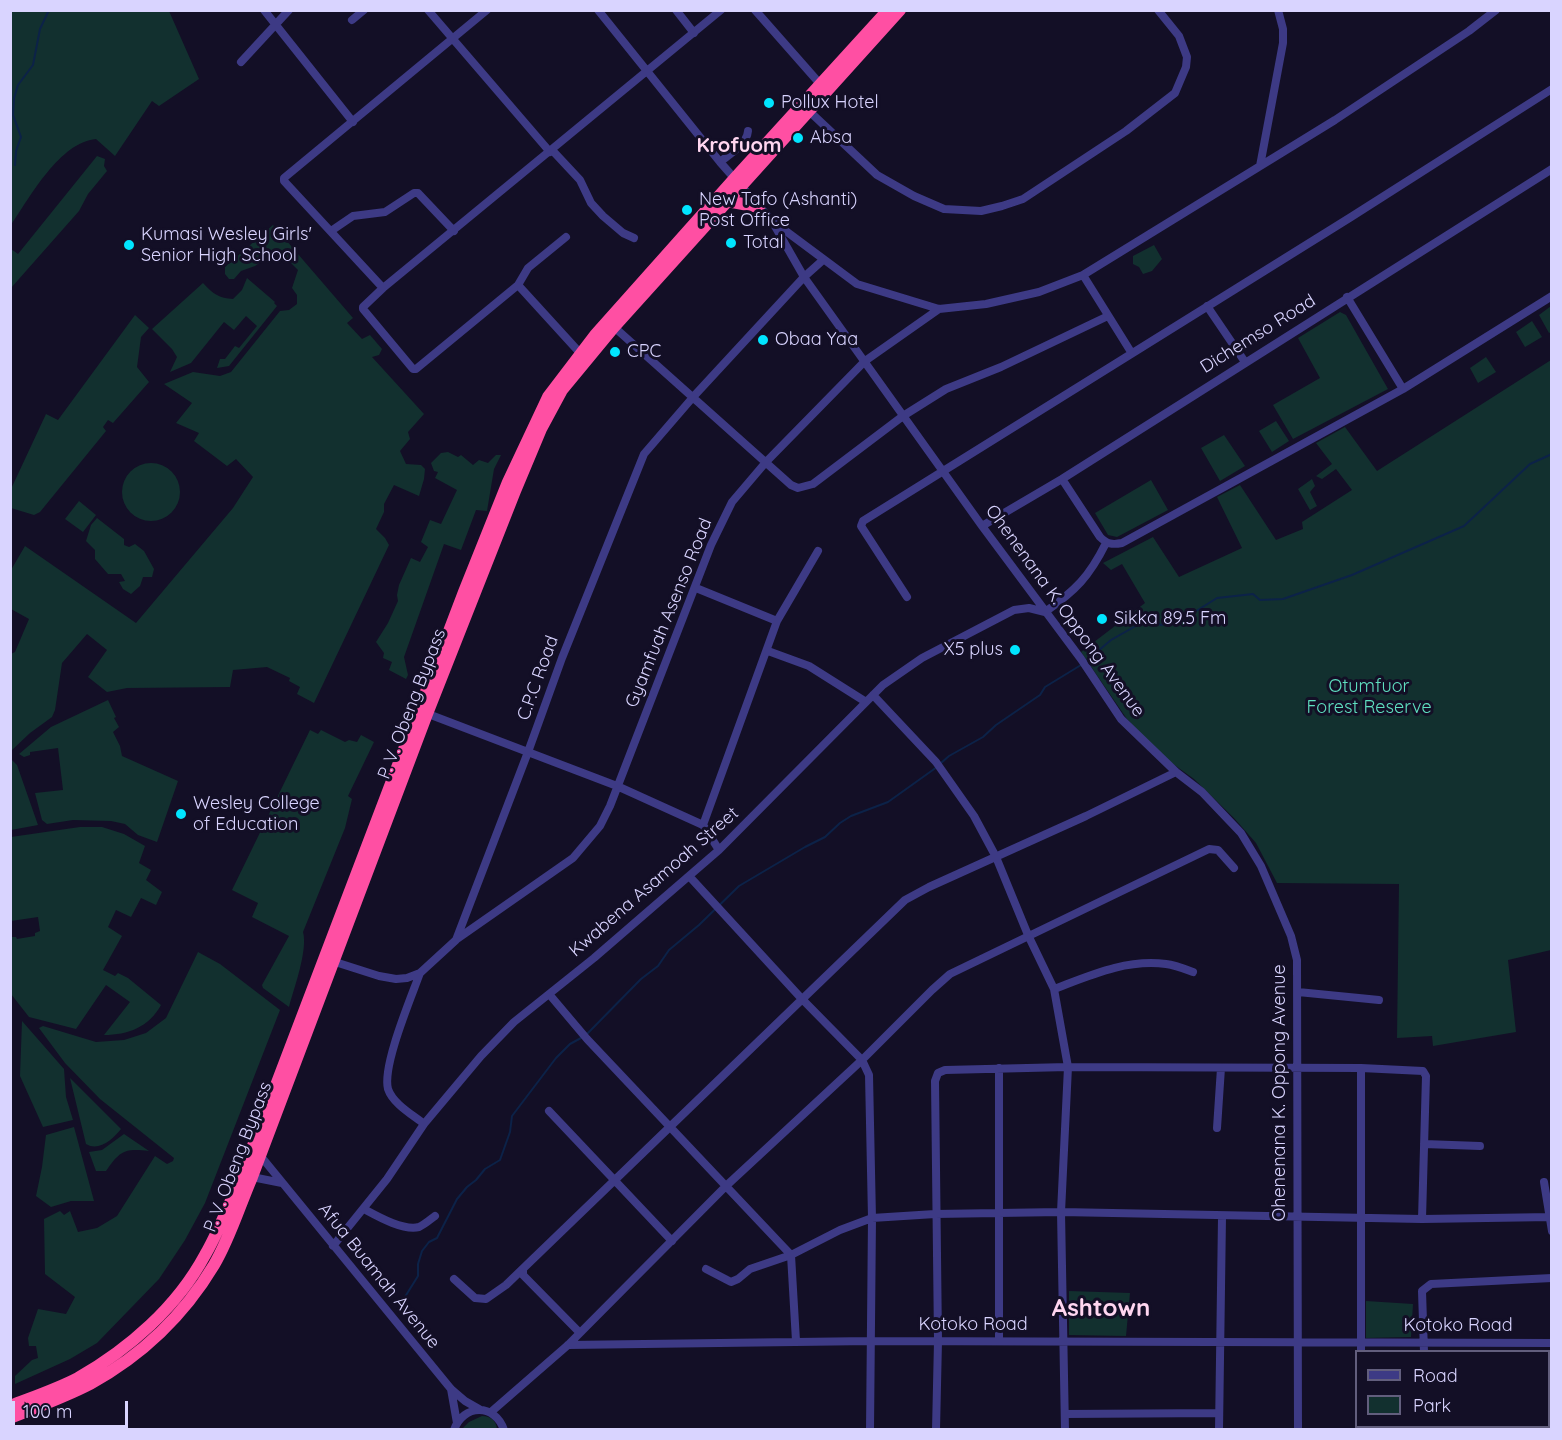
<!DOCTYPE html>
<html>
<head>
<meta charset="utf-8">
<style>
  body { margin:0 }
  #map { position:relative; width:1562px; height:1440px; overflow:hidden; background:#130f26; font-family:Quicksand,sans-serif }
  canvas { display:block }
  .frame { position:absolute; inset:0; border:12px solid #d9d4ff; pointer-events:none }
  .legend { position:absolute; left:1355px; top:1350px; width:195px; height:78px; box-sizing:border-box; background:#130f26; border:2px solid #625e7d; margin:0; padding:8px 10px; list-style:none; font-size:18px; color:#d9d4ff }
  .legend li { display:flex; align-items:center; gap:12px; height:30px }
  .legend b { width:30px; border:2px solid #625e7d }
  .scale { position:absolute; left:12px; top:1401px; width:116px; height:27px; box-sizing:border-box; border:3px solid #d9d4ff; border-top:0; padding-left:8px; font-size:18px; line-height:21px; white-space:nowrap; color:#d9d4ff; -webkit-text-stroke:4px #130f26; paint-order:stroke }
</style>
</head>
<body>
<div id="map">
<canvas width="1562" height="1440"></canvas>
<div class="frame"></div>
<ul class="legend">
<li><b style="height:8px;background:#3d3a85"></b>Road</li>
<li><b style="height:16px;background:#12302f"></b>Park</li>
</ul>
<div class="scale">100 m</div>
</div>
<script>
const ctx = document.querySelector('canvas').getContext('2d');
ctx.lineJoin = 'round';
function fill(path, color) {
  ctx.fillStyle = color;
  ctx.fill(path, 'evenodd');
}
function strokePath(path, color, width, dash) {
  ctx.strokeStyle = color;
  ctx.lineWidth = width;
  ctx.lineCap = dash ? 'butt' : 'round';
  ctx.setLineDash(dash || []);
  ctx.stroke(path);
}
function write(font, color, halo, rows, align = 'center') {
  ctx.font = font + ' Quicksand,sans-serif';
  ctx.lineWidth = 6;
  ctx.setLineDash([]);
  ctx.textBaseline = 'middle';
  ctx.strokeStyle = halo;
  ctx.fillStyle = color;
  for (const [text, x, y, turn = 0] of rows) {
    ctx.save();
    ctx.translate(x, y);
    ctx.rotate((+turn || 0) * Math.PI / 180);
    ctx.textAlign = isNaN(turn) ? turn : align;
    if (halo) ctx.strokeText(text, 0, 0);
    ctx.fillText(text, 0, 0);
    ctx.restore();
  }
}
const green = new Path2D(`
  M10,11H169L199,79L159,106L152,101L115,156L96,139C60,142 30,197 11,225Z
  M97,156L105,159L104,166L107,171L88,194L79,211L11,288V249L18,254Z
  M273,225L353,318L347,323L362,339L370,335L382,349L379,355L372,357L424,414L408,432L410,439L400,451L406,464L421,465L425,469L424,479L419,496L394,485L384,504V512L376,529L385,538L389,545L314,703L297,694L300,687L289,681L290,678L267,667L233,670L230,687L127,688L107,692L88,677L107,650L87,634L62,663L55,710L52,717L30,733L11,751V654L15,652L29,619L11,609V570L25,546L136,623L233,508L253,477L236,459L227,466L194,441L199,433L176,423L192,403L164,384L193,372L220,376L231,372L280,311L289,310L297,304V295L292,288L298,270L278,250L255,266L241,271L234,279H229L225,274V267Z
  M1154,245L1162,259L1152,271L1143,274L1139,267L1133,264V256Z
  M247,278L275,302L274,303L277,306L229,366L217,368L220,359H225L235,346L239,348L257,326L246,316L234,330L224,322L191,363L170,372L177,357L172,349L152,329L203,283C213,294 219,298 233,299L242,290Z
  M1551,306V332L1549,333L1539,315Z
  M1340,312L1346,315L1388,389L1293,439L1273,405L1320,378L1298,338Z
  M135,315L149,328L141,337L137,367L149,382L113,423L108,420L103,427L106,431L40,512L34,515L11,508V489L46,414L58,420Z
  M1532,321L1542,337L1525,347L1516,332Z
  M1486,357L1496,372L1478,383L1470,368Z
  M1551,360V950L1508,960L1516,1032L1433,1046L1432,1036L1397,1038L1399,884L1277,883L1256,843L1234,818L1194,779L1162,756L1127,719L1081,652L1145,603L1122,564L1111,570L1103,563L1153,537L1179,577L1242,548L1217,497L1240,485L1276,540L1303,529L1302,522L1352,490L1336,469L1322,479L1316,476L1332,464L1316,443L1345,427L1377,471Z
  M1276,421L1289,441L1272,452L1259,431Z
  M1224,435L1245,466L1220,481L1201,448Z
  M448,452L458,457L461,455L473,465L479,460L488,463L496,455H501L494,469L487,511L476,510L461,550L444,544L404,657L408,675L406,679L389,670L392,662L383,658L384,653L376,642L388,623L398,601L397,595L399,585L411,558L420,562L428,547L421,542L430,520L441,524L457,490L435,478L438,472L434,471L431,463L441,453Z
  M122 492a29 29 0 1 1 58 0a29 29 0 1 1-58 0Z
  M1312,479L1315,486L1310,492L1317,506L1310,510L1298,489Z
  M1151,480L1168,510L1117,537L1108,535L1095,513Z
  M79,501L96,515L83,532L65,519Z
  M97,518L124,539V545L129,547L135,544L144,551L154,569L152,577H143L140,586L131,594L123,589L119,582L125,581L121,574H108L95,559V550L86,541L91,525Z
  M108,700L116,717L114,718L119,727L113,732L120,746L122,756L178,781L157,842L138,835L125,824L111,821L73,820L47,824L42,820L35,793L63,790L58,748L30,752V755L24,757L19,754L51,727Z
  M310,730L318,734L321,730L345,742L349,740L357,742L361,735L374,742L348,796L352,799L345,828L303,932C308,950 294,988 289,1007L263,988L262,985L289,936L252,917L258,903L232,890Z
  M12,760L17,765L38,825L11,830L10,762Z
  M80,827H102L124,834L145,846L139,863L151,870L146,880L162,892L156,905L141,898L131,917L116,910L108,927L122,936L103,970L115,976L118,973L128,978L161,1005C149,1027 128,1035 104,1035L130,1002L106,985L76,1029L29,1017L11,994V937H16L17,939L35,936V933L40,931L38,917L11,921V837Z
  M198,952L220,964L280,1010L205,1203L185,1240L159,1279L97,1343L70,1359L15,1384V1376L32,1360L38,1358L36,1346H29L28,1338L38,1309L66,1314L75,1297L45,1274L44,1219L60,1211L64,1215L70,1211L78,1232L97,1228L117,1216L155,1156L167,1164L173,1161L174,1158L100,1099L65,1063L39,1028L43,1026L96,1042L124,1040L146,1033L166,1018Z
  M22,1021L64,1069L66,1097L73,1120L43,1127L20,1076Z
  M70,1078L121,1129C113,1139 99,1152 86,1144Z
  M74,1127L94,1201H71L51,1207L36,1196L42,1167L46,1135Z
  M124,1134L149,1151C124,1148 120,1151 106,1171H96L89,1152L102,1150Z
  M1069,1291L1130,1293L1126,1336L1069,1335Z
  M1366,1301L1413,1304L1411,1337L1366,1338Z
  M482,1416C491,1416 496,1421 497,1429L461,1430L469,1422Z`);
const stream = new Path2D(`
  M15,165L16,151L21,137L13,115L14,98L18,85L33,65L40,29L49,10
  M1085,662L1111,640L1148,619L1161,625L1193,613L1217,598L1253,594L1260,600L1283,599L1352,575L1464,526L1530,464L1552,454
  M941,763L949,756L983,737L996,725L1040,695L1045,687L1081,665
  M586,1035L641,979L658,966L669,950L699,925L739,886L805,847L825,837L840,823L851,816L888,802L937,767
  M399,1303L403,1300L418,1276V1264L422,1251L429,1242L437,1238L457,1199L467,1187L476,1180L485,1169L500,1160L510,1132L512,1116L556,1058L570,1044L581,1038`);
const minor = new Path2D(`
  M264,10L353,122
  M428,10L550,152
  M598,10L720,162L772,221L804,277L982,526L1081,659L1121,719L1176,772L1202,792L1241,833L1261,866L1291,936L1297,960L1298,1430
  M676,10L694,33
  M755,10L821,85
  M352,20L364,10
  M241,62L289,10
  M809,111L877,175L914,196L944,209L981,211L1002,206L1023,199L1126,131L1175,93L1186,67L1187,57L1179,36L1158,10
  M552,150L580,180L591,203L603,216L623,233L634,238
  M720,162C730,154 747,144 748,131
  M1260,166L1283,43V29L1278,10
  M775,223L857,284L939,309L986,304L1039,292L1083,275L1335,120L1469,31L1496,10
  M331,231L353,216L385,212L414,193H418L454,231
  M566,237L528,268L518,285L416,369H413L363,309V307L383,288L721,10
  M1083,275L1131,352
  M518,285L580,353
  M383,288L284,181V178L487,10
  M1347,297L1403,389
  M1207,306L1245,362
  M614,327L791,485L798,488L813,484L903,416L946,389L1001,367L1108,316
  M1062,479L1100,537C1107,544 1112,545 1122,543L1403,389L1552,296
  M982,526L1062,479L1552,169
  M696,588L777,621
  M907,597L861,526L863,521L1351,217L1552,89
  M768,651L809,666L866,702
  M873,695L936,762L974,816L996,857L1028,935L1054,989L1068,1067L1061,1212L1065,1430
  M423,712L617,786L703,825L719,850
  M703,825L777,621L818,551
  M689,876L801,998L862,1060L869,1075L872,1218L870,1430
  M457,939L573,858L600,826L610,806L711,545L732,502L766,462L865,361L939,309
  M332,961L379,976L396,979L407,978L420,973L456,940L528,752L562,658L644,454L694,396L804,277L823,260
  M420,973C411,998 382,1066 388,1089C393,1104 413,1115 424,1124
  M1054,989C1091,975 1126,959 1166,964C1175,965 1185,969 1193,972
  M1298,992L1379,1000
  M549,994L587,1039L791,1255L796,1341
  M999,1068V1341
  M549,1111L672,1241
  M1217,1128L1221,1068
  M1424,1144L1480,1146
  M259,1154L451,1389L465,1401L479,1409
  M248,1175L252,1177L282,1183
  M1544,1182L1552,1231
  M364,1209C377,1216 403,1231 419,1227C424,1225 431,1219 435,1216
  M333,1246L387,1179L424,1124L481,1056L514,1022L594,958L719,850L883,685L922,658L1014,610L1029,608L1045,612C1076,590 1089,577 1106,543
  M523,1269V1275L580,1333
  M706,1269L731,1282L738,1279L750,1269L791,1255L840,1230L872,1218L935,1214L1061,1212L1422,1219L1552,1217
  M454,1279L475,1298L486,1299L506,1285L905,900L929,887L1086,816L1176,772
  M568,1345L871,1341L1552,1343
  M1361,1352V1068
  M1424,1352L1422,1291L1431,1284L1552,1278
  M451,1389L457,1423
  M491,1412L568,1345L726,1186L862,1060L932,990L950,974L1209,849L1218,850L1234,868
  M1065,1414L1219,1413
  M1361,1426V1430
  M1542,1426V1430
  M454,1430C463,1404 495,1403 504,1430
  M936,1430L938,1341L935,1081L938,1073L945,1070L1068,1067L1361,1068L1423,1071L1426,1076L1422,1219
  M1219,1430L1222,1217
  M1422,1430V1426`);
const highway = new Path2D(`
  M727,201L759,207
  M10,1406C33,1397 57,1389 78,1378C129,1349 177,1307 205,1255C220,1229 231,1200 243,1172L464,592L508,482L548,397L596,334L735,178L888,10
  M10,1418C37,1407 65,1397 90,1384C141,1356 184,1315 214,1265C230,1238 239,1207 252,1177L427,714L515,491L541,429L562,390L614,327L900,10`);
const markers = [
  [769,103,6,"#00e5ff"],
  [798,138,6,"#00e5ff"],
  [687,210,6,"#00e5ff"],
  [731,243,6,"#00e5ff"],
  [129,245,6,"#00e5ff"],
  [763,340,6,"#00e5ff"],
  [615,352,6,"#00e5ff"],
  [1102,619,6,"#00e5ff"],
  [1015,650,6,"#00e5ff"],
  [181,814,6,"#00e5ff"]
];
const poiNames = [
  ["Pollux Hotel",781,103],
  ["Absa",810,138],
  ["New Tafo (Ashanti)",699,200],
  ["Post Office",699,221],
  ["Kumasi Wesley Girls'",141,235],
  ["Senior High School",141,256],
  ["Total",743,243],
  ["Obaa Yaa",775,340],
  ["CPC",627,352],
  ["Sikka 89.5 Fm",1114,619],
  ["X5 plus",1003,650,"right"],
  ["Wesley College",193,804],
  ["of Education",193,825]
];
const streetNames = [
  ["Dichemso Road",1258,334,-32],
  ["Ohenenana K. Oppong Avenue",1065,611,54],
  ["Gyamfuah Asenso Road",669,613,-68],
  ["C.P.C Road",538,678,-70],
  ["P. V. Obeng Bypass",412,704,-69],
  ["Kwabena Asamoah Street",654,882,-41],
  ["Ohenenana K. Oppong Avenue",1280,1093,-90],
  ["P. V. Obeng Bypass",238,1157,-69],
  ["Afua Buamah Avenue",379,1276,51],
  ["Kotoko Road",973,1325],
  ["Kotoko Road",1458,1326]
];
const parkNames = [
  ["Otumfuor",1369,687],
  ["Forest Reserve",1369,708]
];
const neighbourhoodNames = [
  ["Krofuom",739,146]
];
const districtNames = [
  ["Ashtown",1101,1309]
];
fill(green, '#12302f');
strokePath(stream, '#0c2248', 2);
strokePath(minor, '#3d3a85', 8);
strokePath(highway, '#ff4fa3', 12);
for (const [x, y, r, color] of markers) {
  const dot = new Path2D();
  dot.arc(x, y, r, 0, 2 * Math.PI);
  ctx.fillStyle = color;
  ctx.fill(dot);
  strokePath(dot, '#130f26', 2);
}
write('18px', '#d9d4ff', '#130f26', poiNames, 'left');
write('18px', '#d9d4ff', '#130f26', streetNames);
write('18px', '#5fe0c0', '#130f26', parkNames);
write('bold 20px', '#ffd6f0', '#130f26', neighbourhoodNames);
write('bold 24px', '#ffd6f0', '#130f26', districtNames);
</script>
</body>
</html>
